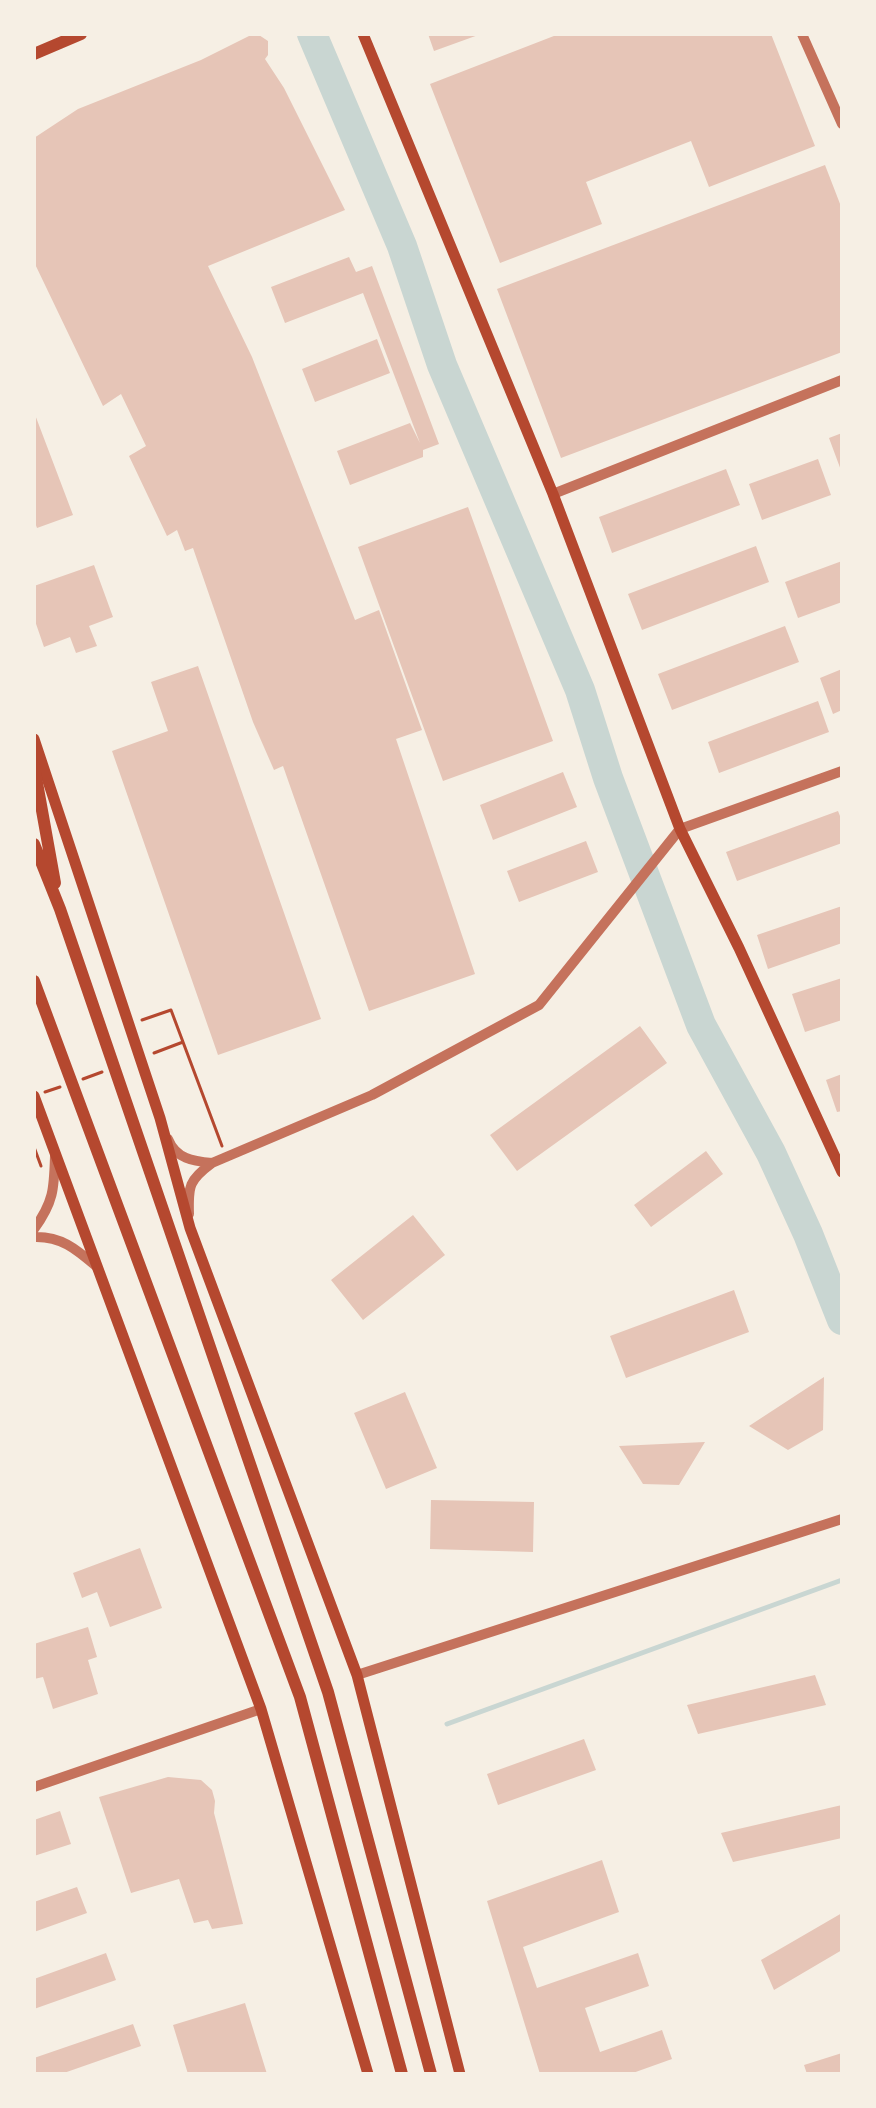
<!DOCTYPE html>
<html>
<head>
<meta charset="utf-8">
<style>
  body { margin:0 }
  #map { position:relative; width:876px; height:2108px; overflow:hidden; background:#f6efe4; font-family:"Varela Round",sans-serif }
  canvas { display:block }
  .frame { position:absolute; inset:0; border:36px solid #f6efe4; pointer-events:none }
</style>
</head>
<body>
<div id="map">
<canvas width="876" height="2108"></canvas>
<div class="frame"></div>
</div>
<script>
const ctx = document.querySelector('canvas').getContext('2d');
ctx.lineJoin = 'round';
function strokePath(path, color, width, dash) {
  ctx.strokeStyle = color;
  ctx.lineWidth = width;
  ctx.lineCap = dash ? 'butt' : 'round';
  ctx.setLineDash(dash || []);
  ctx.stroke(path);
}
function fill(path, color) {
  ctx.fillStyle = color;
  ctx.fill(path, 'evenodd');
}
const stream = new Path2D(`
  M447,1724L842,1580`);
const river = new Path2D(`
  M312,34L402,246L442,365L580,690L608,778L701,1025L771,1153L808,1234L842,1320`);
const building = new Path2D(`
  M428,34H481L434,51Z
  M559,34H771L815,146L709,187L691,141L586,182L602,224L500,263L430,84Z
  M251,35H259L268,41V55L265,59L284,88L345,210L208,266L252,357L355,620L379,610L422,730L396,739L475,974L369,1011L283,766L274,770L253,722L193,548L185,551L177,530L167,536L129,456L146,446L121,394L103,406L34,262V138L78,109L201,60Z
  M825,165L842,209V352L561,458L497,289Z
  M349,257L356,272L372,266L439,444L423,450V457L350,485L337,451L410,423L420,443L363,293L285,323L271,287Z
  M377,339L390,373L315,402L302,369Z
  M34,412L73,515L37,528L34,520Z
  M842,433V473L829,438Z
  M818,459L831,495L762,520L749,484Z
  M726,469L740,505L612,553L599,517Z
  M468,507L553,741L443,781L358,547Z
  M756,546L769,582L642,630L628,594Z
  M842,561V602L798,618L785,582Z
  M94,565L113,617L89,626L97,646L76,653L70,637L44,647L34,618V586Z
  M785,626L799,662L672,710L658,674Z
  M198,666L321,1019L218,1055L112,751L168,731L151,682Z
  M842,669V710L833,714L820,678Z
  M818,701L829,732L719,773L708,742Z
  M563,772L577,807L493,840L480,805Z
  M838,811L842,821V843L737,881L726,852Z
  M586,841L598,872L519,902L507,871Z
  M842,906V943L768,969L757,935Z
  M842,978V1020L805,1032L792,994Z
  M640,1026L667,1063L517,1171L490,1135Z
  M842,1074V1111L837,1112L826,1080Z
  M706,1151L723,1174L651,1227L634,1205Z
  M413,1215L445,1255L363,1320L331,1280Z
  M734,1290L749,1332L626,1378L610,1336Z
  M824,1377L823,1430L788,1450L749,1426Z
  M405,1392L437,1468L386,1489L354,1413Z
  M705,1442L679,1485L643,1484L619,1446Z
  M431,1500L534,1502L533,1552L430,1549Z
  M140,1548L162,1608L110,1627L97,1592L82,1598L73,1573Z
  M88,1627L97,1657L88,1660L98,1694L53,1709L43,1677L34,1679V1644Z
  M815,1675L826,1705L698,1734L687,1705Z
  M584,1739L596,1770L498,1805L487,1774Z
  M168,1777L201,1780L212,1790L215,1801L214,1813L243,1924L212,1929L208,1920L194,1923L179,1879L131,1893L99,1797Z
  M842,1805V1838L733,1862L721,1833Z
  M60,1811L71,1844L34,1856V1820Z
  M602,1860L619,1912L523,1947L537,1988L638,1953L649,1986L585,2008L600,2052L662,2030L672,2059L630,2074H540L487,1901Z
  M77,1887L87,1913L34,1932V1902Z
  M842,1913V1950L774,1990L761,1960Z
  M106,1953L116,1980L34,2009V1979Z
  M245,2003L267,2074H188L173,2025Z
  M133,2024L141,2046L61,2074H34V2058Z
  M842,2053V2074H807L804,2065Z`);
const path = new Path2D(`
  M142,1020L171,1010L222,1146
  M154,1053L183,1042
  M83,1079L102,1072
  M45,1092L60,1087
  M34,1147L41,1166`);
const tertiary = new Path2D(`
  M802,34L842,124
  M553,494L842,380
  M168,1139C176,1159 193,1161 212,1163
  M189,1214C188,1186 189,1180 212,1163L372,1095L539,1005L680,829L842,771
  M34,1229C54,1202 54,1188 55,1156
  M34,1237C61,1236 76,1249 96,1266
  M357,1675L842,1519
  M34,1787L261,1709`);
const secondary = new Path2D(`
  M363,34L553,494L680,829L739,948L842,1172
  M34,739L160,1118L190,1228L357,1675L460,2074
  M34,1096L261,1709L368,2074`);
const primary = new Path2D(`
  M34,54L81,34`);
const trunk = new Path2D(`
  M34,766L55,883
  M34,844L60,909L328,1692L431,2074
  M34,981L300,1697L402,2074`);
strokePath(stream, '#c9d6d2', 5);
strokePath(river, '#c9d6d2', 30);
fill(building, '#e6c5b7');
strokePath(path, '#b5482f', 3);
strokePath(tertiary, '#c5725c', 10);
strokePath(secondary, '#b5482f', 11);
strokePath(primary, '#b5482f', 12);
strokePath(trunk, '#b5482f', 12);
</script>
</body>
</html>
